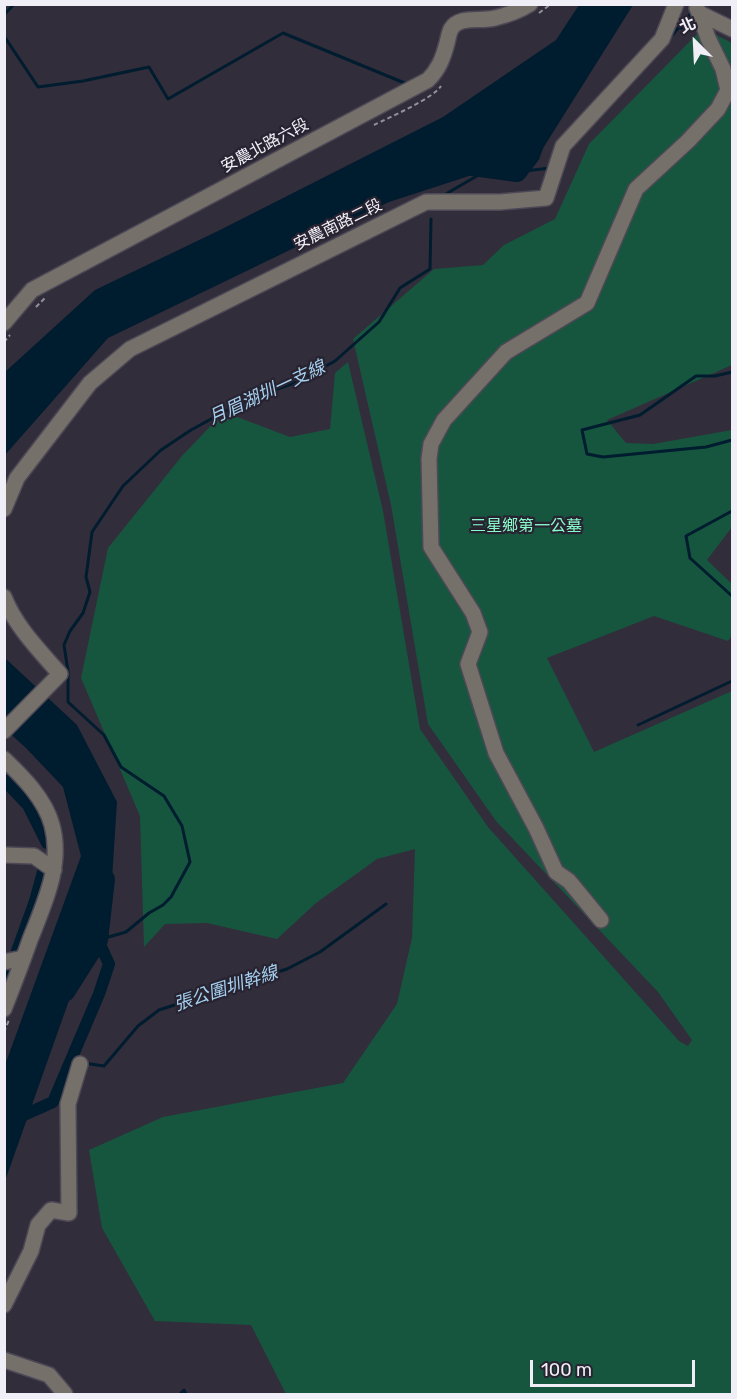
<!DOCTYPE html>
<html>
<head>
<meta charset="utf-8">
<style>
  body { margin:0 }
  #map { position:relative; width:737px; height:1399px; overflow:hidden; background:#322d3b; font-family:Rubik,"Noto Sans TC",sans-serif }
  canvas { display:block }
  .frame { position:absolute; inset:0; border:6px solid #f0eef6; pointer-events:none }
  .north { position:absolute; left:665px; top:12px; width:60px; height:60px; -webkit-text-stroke:4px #282330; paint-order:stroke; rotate:336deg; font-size:16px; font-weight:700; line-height:24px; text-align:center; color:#f0eef6 }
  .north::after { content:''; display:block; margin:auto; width:21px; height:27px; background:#f0eef6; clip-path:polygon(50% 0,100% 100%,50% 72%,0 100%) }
  .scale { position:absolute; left:530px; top:1360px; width:165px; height:27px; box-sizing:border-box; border:3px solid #f0eef6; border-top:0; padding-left:8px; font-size:18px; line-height:21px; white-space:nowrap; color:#f0eef6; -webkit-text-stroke:4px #282330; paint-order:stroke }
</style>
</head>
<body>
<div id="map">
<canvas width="737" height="1399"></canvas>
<div class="frame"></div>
<div class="north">北</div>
<div class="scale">100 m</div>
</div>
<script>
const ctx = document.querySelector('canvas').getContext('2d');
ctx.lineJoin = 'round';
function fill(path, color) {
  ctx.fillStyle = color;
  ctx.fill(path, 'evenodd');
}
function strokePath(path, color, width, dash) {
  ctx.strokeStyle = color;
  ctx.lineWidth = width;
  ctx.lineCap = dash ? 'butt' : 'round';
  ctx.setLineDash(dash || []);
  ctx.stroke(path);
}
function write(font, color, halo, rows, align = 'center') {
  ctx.font = font + ' Rubik,"Noto Sans TC",sans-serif';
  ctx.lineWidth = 4.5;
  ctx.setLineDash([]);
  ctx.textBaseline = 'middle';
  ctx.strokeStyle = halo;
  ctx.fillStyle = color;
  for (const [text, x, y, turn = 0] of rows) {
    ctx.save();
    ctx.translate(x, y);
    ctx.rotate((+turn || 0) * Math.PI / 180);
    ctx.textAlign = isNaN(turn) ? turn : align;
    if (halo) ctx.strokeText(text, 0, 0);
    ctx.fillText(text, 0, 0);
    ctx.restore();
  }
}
const green = new Path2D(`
  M703,28L732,43V365L607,420L626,443L653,444L732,430V527L707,560L732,584V635L728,641L654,616L547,658L594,752L732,691V1394H286L251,1325L155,1321L102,1228L89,1150L163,1117L343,1083L397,1004L412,938L415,849L377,859L316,903L277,939L207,923L165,924L144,947L140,816L81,678L108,548L182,456L224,412L290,437L330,429L335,373L348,362L383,511L420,729L488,827L679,1041L688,1046L692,1040L658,992L496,821L428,724L391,505L353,339L434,269L483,265L504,245L555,219L589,144Z`);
const water = new Path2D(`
  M579,5H633L540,153L389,202L108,338L5,455V372L95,290L220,230L443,117L556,40Z
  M5,658L77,725L117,802L112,879L5,1181V1065L81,856L63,787L26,748L5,729Z`);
const stream = new Path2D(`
  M4,15L14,4
  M681,28L692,27
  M4,36L38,87L83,81L149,67L168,99L283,33L407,84
  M668,40L693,11
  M631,83L645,68
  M517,172L550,168
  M444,195L489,169
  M732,372L715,376H696L640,415L582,430L587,454L603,457L706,447L732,440
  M732,511L686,536L690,558L732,596
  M638,725L732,681
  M98,940L126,932L149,913L163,905L171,897L190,862L182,826L164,796L121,767L104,735L68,702V671L64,645L70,631L83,613L90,592L86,577L92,532L123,486L161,450L191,430L244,401L297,382L335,361L379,322L400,288L430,269L431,219
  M84,1063L104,1066L138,1026L159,1010L287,969L320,952L386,904
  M180,1394L184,1390L186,1394`);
const canal = new Path2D(`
  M4,780L28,805L47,843
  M17,951L35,901L44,868
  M4,984L10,970
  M15,1119L53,1102L99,994L109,964L98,940`);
const river = new Path2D(`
  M466,165L517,172L530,155L538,133
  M65,992L98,940L105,879`);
const path = new Path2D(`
  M539,13L551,4
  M374,125C388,118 434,98 441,86
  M36,307L45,298
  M4,342L10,335
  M4,1032L9,1020`);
const minor = new Path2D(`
  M697,8L699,13L732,29
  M4,323L32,290L428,80C439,69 443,58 447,43C448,39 449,33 451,29C459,15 481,22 495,18C508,15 519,11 530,4
  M4,509L17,478L90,383L130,349L426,202H500L546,198L563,146L662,39L676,4
  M4,597C15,626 40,651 60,674L4,731
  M4,759C23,777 45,799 52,825C63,865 44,904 30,940C22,963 13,986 4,1009
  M4,855L34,856L54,870
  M601,920L569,881L556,872L536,828L496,753L468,664L480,632L473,613L431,547L429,459L431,444L444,420L506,352L587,303L636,189L688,141L718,109L728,90L723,69L708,38L699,13
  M4,962L23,958
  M4,1305L31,1251L38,1225L51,1210L69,1213L68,1104L80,1064
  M4,1360L49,1375L65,1394`);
const streetNames = [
  ["安農北路六段",265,146,-28],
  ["安農南路二段",338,225,-26]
];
const parkNames = [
  ["三星鄉第一公墓",526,526]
];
const waterNames = [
  ["月眉湖圳一支線",267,393,-25],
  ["張公圍圳幹線",226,989,-18]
];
fill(green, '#16563f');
fill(water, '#001c2f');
strokePath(stream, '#001c2f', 3);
strokePath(canal, '#001c2f', 12);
strokePath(river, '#001c2f', 20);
strokePath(minor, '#4d4855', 18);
strokePath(path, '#94909b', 2, [4.5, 3]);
strokePath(minor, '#75706a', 15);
write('16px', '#f0eef6', '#282330', streetNames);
write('16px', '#88fbcb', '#282330', parkNames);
write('italic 18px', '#a5d0f0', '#282330', waterNames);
</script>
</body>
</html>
